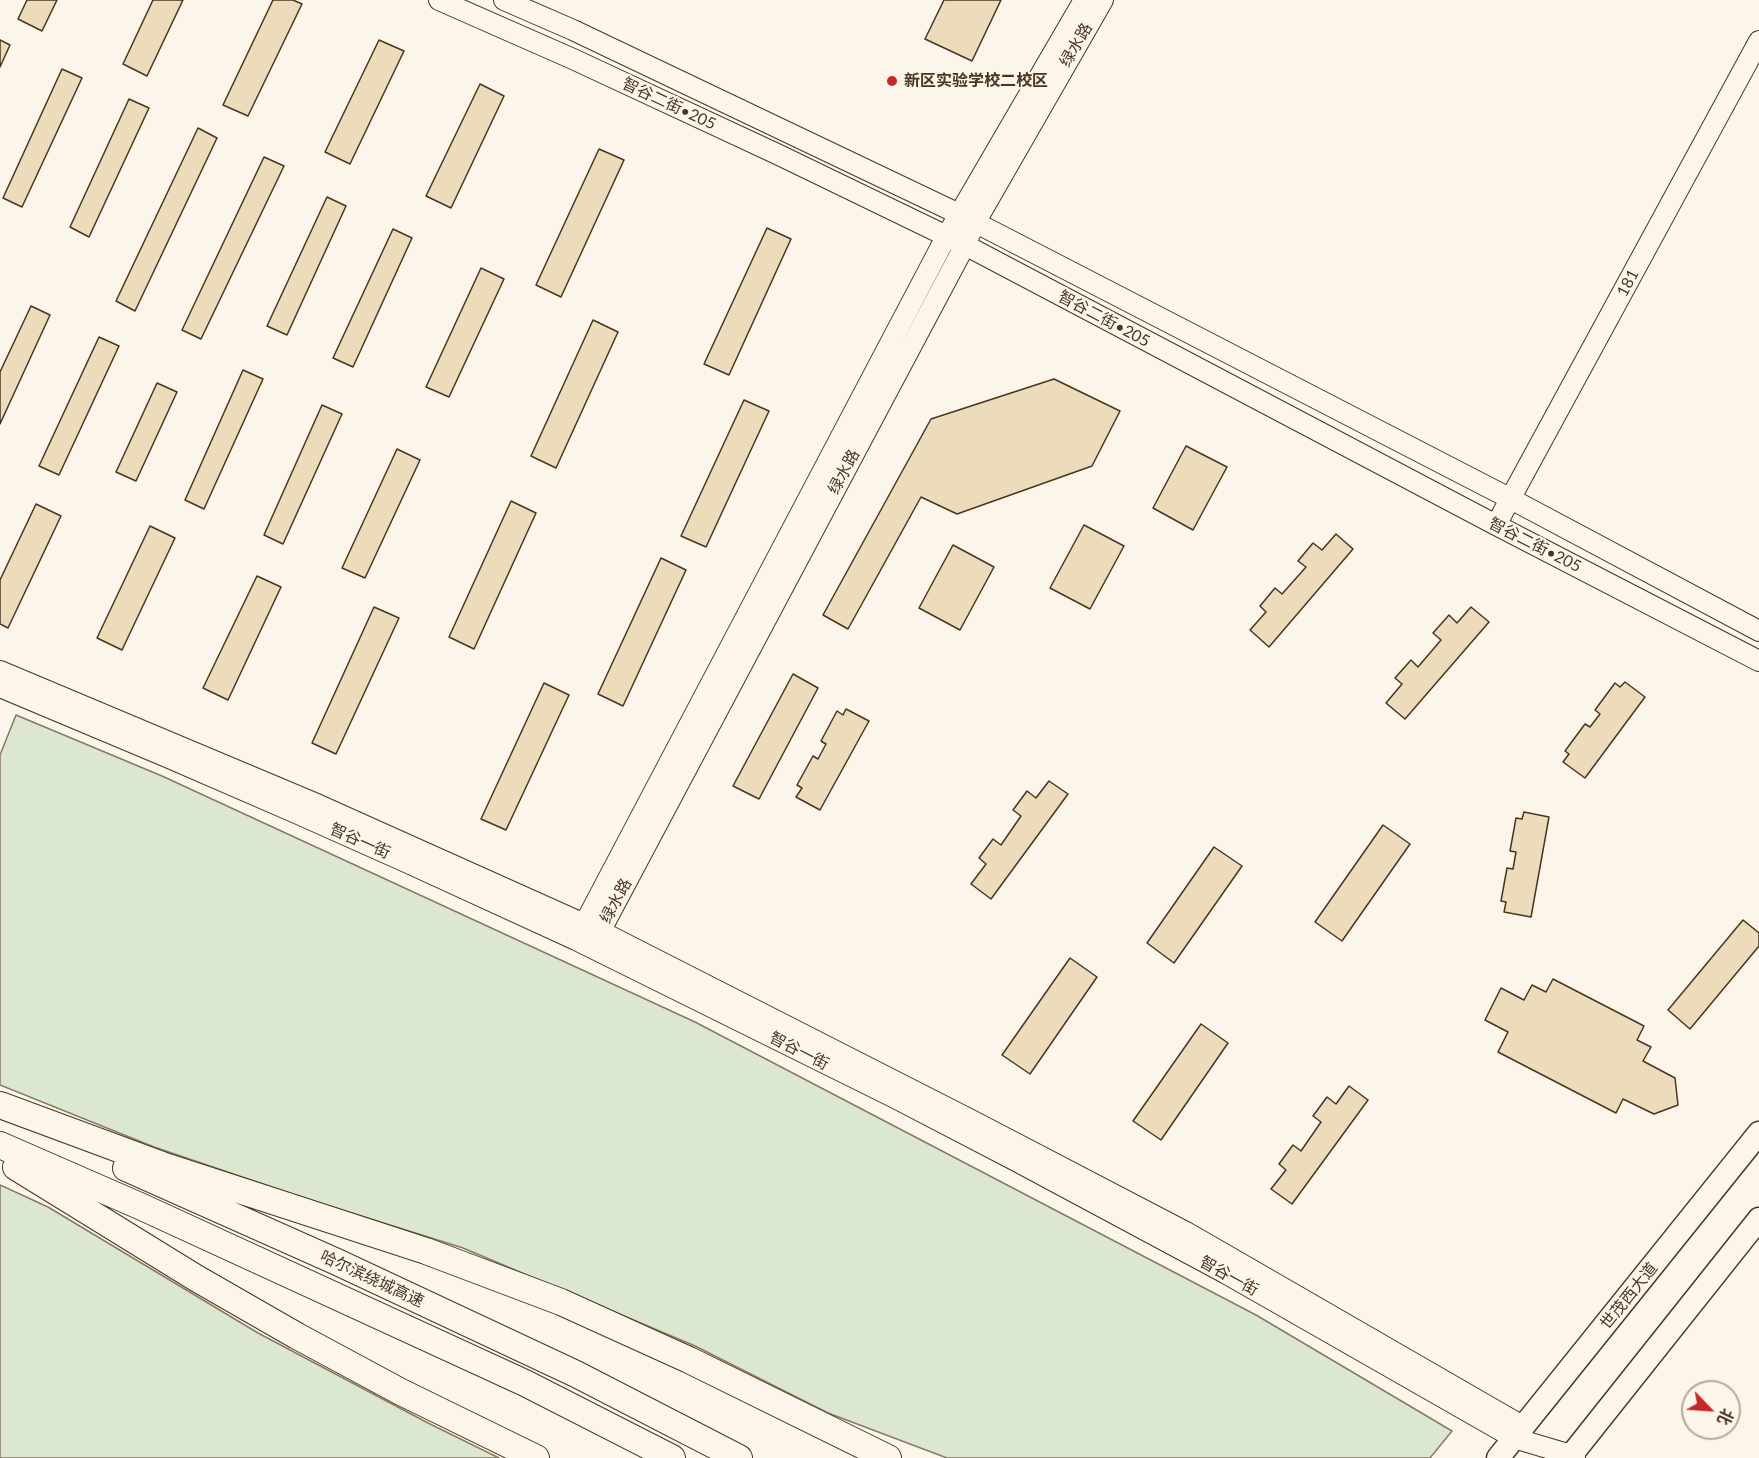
<!DOCTYPE html>
<html>
<head>
<meta charset="utf-8">
<style>
  body { margin:0 }
  #map { position:relative; width:1759px; height:1458px; overflow:hidden; background:#fbf6e9; font-family:Lato,"Noto Sans SC",sans-serif }
  canvas { display:block }
  .north { position:absolute; left:1681px; top:1380px; width:60px; height:60px; box-sizing:border-box; background:#fbf6e9; border:2px solid #b4a999; border-radius:50%; rotate:115deg; font-size:16px; font-weight:700; line-height:24px; text-align:center; color:#4a3520 }
  .north::after { content:''; display:block; margin:auto; width:21px; height:27px; background:#c62828; clip-path:polygon(50% 0,100% 100%,50% 72%,0 100%) }
</style>
</head>
<body>
<div id="map">
<canvas width="1759" height="1458"></canvas>
<div class="north">北</div>
</div>
<script>
const ctx = document.querySelector('canvas').getContext('2d');
ctx.lineJoin = 'round';
function fill(path, color) {
  ctx.fillStyle = color;
  ctx.fill(path, 'evenodd');
}
function strokePath(path, color, width, dash) {
  ctx.strokeStyle = color;
  ctx.lineWidth = width;
  ctx.lineCap = dash ? 'butt' : 'round';
  ctx.setLineDash(dash || []);
  ctx.stroke(path);
}
function write(font, color, halo, rows, align = 'center') {
  ctx.font = font + ' Lato,"Noto Sans SC",sans-serif';
  ctx.lineWidth = 4.5;
  ctx.setLineDash([]);
  ctx.textBaseline = 'middle';
  ctx.strokeStyle = halo;
  ctx.fillStyle = color;
  for (const [text, x, y, turn = 0] of rows) {
    ctx.save();
    ctx.translate(x, y);
    ctx.rotate((+turn || 0) * Math.PI / 180);
    ctx.textAlign = isNaN(turn) ? turn : align;
    if (halo) ctx.strokeText(text, 0, 0);
    ctx.fillText(text, 0, 0);
    ctx.restore();
  }
}
const green = new Path2D(`
  M16,715L162,776L695,1022L1256,1315L1452,1431L1430,1458H947L828,1413L695,1346L463,1248L304,1198L154,1147L0,1085V755Z
  M0,1185L48,1207L258,1333L428,1423L499,1458H0Z`);
const building = new Path2D(`
  M27,0H57L42,31L18,19Z
  M153,0H183L147,76L123,64Z
  M273,0H293L302,4L248,116L223,105Z
  M944,0H1001L972,61L925,39Z
  M0,40L10,45L0,67Z
  M379,40L404,51L350,164L325,152Z
  M62,69L82,78L22,207L3,198Z
  M480,84L504,96L451,208L426,196Z
  M129,99L149,108L89,237L70,227Z
  M198,128L217,138L135,311L116,301Z
  M599,149L624,160L561,297L536,285Z
  M264,157L284,166L201,339L182,330Z
  M327,197L346,206L287,335L267,326Z
  M767,228L791,239L729,375L704,364Z
  M393,229L412,238L353,367L333,358Z
  M481,268L504,279L449,397L426,387Z
  M31,306L50,315L0,424V372Z
  M593,320L618,332L556,468L531,456Z
  M99,337L119,346L59,475L39,466Z
  M243,370L263,379L204,509L185,500Z
  M1054,379L1120,411L1092,466L957,514L921,497L848,629L823,615L931,419Z
  M157,383L177,392L136,481L116,472Z
  M744,400L769,411L706,547L681,536Z
  M322,405L342,414L283,544L264,535Z
  M1186,446L1227,467L1193,530L1153,508Z
  M397,449L420,460L365,578L342,568Z
  M511,501L536,513L474,649L449,637Z
  M36,504L61,516L8,628L0,624V580Z
  M1084,525L1124,546L1090,609L1050,588Z
  M150,526L175,538L122,650L97,638Z
  M1336,534L1353,549L1269,647L1250,630L1266,612L1260,606L1275,588L1282,594L1306,567L1298,561L1313,543L1322,550Z
  M953,545L994,567L960,630L919,608Z
  M661,558L686,570L623,706L598,694Z
  M257,576L281,587L228,700L203,688Z
  M374,607L399,618L336,754L312,743Z
  M1471,607L1489,622L1405,719L1386,703L1402,684L1395,678L1411,660L1418,667L1441,640L1433,633L1449,615L1457,623Z
  M793,674L818,688L759,799L733,786Z
  M1625,682L1645,697L1585,778L1563,762L1569,754L1565,751L1585,724L1590,727L1600,714L1595,710L1615,683L1620,687Z
  M544,683L569,695L506,830L481,819Z
  M846,709L869,721L820,810L796,797L802,788L797,785L813,756L818,759L826,744L821,741L837,711L843,715Z
  M1049,781L1068,794L991,899L971,884L986,864L979,858L993,839L1001,845L1021,816L1013,810L1027,791L1036,798Z
  M1524,812L1549,817L1531,917L1504,912L1506,902L1501,901L1507,868L1513,869L1516,852L1510,851L1516,818L1522,819Z
  M1383,825L1410,844L1342,941L1315,922Z
  M1214,847L1242,866L1174,963L1147,943Z
  M1743,920L1759,933V946L1690,1029L1668,1010Z
  M1070,958L1097,977L1030,1074L1002,1055Z
  M1553,979L1644,1026L1637,1040L1651,1047L1643,1061L1675,1078L1678,1105L1654,1114L1623,1099L1616,1113L1498,1052L1508,1032L1485,1020L1501,988L1524,1000L1532,985L1546,992Z
  M1201,1024L1228,1043L1161,1140L1133,1121Z
  M1349,1086L1368,1100L1292,1204L1271,1189L1286,1170L1279,1164L1293,1145L1301,1151L1321,1122L1313,1116L1327,1097L1336,1104Z`);
const secondary = new Path2D(`
  M439,0L573,59L777,154L965,245L1496,525L1759,661
  M504,0L573,30L959,214L1511,499L1759,631
  M1496,525L1759,41
  M0,671L319,805L600,931L975,1122L1186,1232L1524,1427
  M0,687L167,757L296,813L406,862L576,940L895,1098L1016,1161L1225,1273L1514,1438L1571,1455L1575,1458
  M579,934L946,237L1084,0
  M594,943L965,245L975,223L1103,0`);
const primary = new Path2D(`
  M1498,1458L1759,1133
  M1569,1458L1759,1219`);
const highway = new Path2D(`
  M0,1105L162,1165L426,1251L561,1302L689,1360L888,1458
  M0,1145L142,1207L525,1383L672,1458
  M16,1167L196,1278L297,1336L401,1392L536,1458
  M126,1168L337,1262L576,1374L739,1458`);
const markers = [
  [892,81,6,"#c62828"]
];
const streetNames = [
  ["绿水路",1076,45,-60],
  ["智谷二街•205",669,104,25],
  ["181",1628,283,-62],
  ["智谷二街•205",1104,319,28],
  ["绿水路",844,472,-62],
  ["智谷二街•205",1535,545,27],
  ["智谷一街",360,841,24],
  ["绿水路",616,901,-62],
  ["智谷一街",799,1051,27],
  ["智谷一街",1229,1276,29],
  ["哈尔滨绕城高速",372,1279,25],
  ["世茂西大道",1629,1296,-51]
];
const poiNames = [
  ["新区实验学校二校区",904,81]
];
fill(green, '#dce7d0');
strokePath(green, '#887966', 1.5);
fill(building, '#ecdcbc');
strokePath(building, '#4a3520', 1.5);
strokePath(secondary, '#4a3520', 22);
strokePath(primary, '#4a3520', 25);
strokePath(highway, '#4a3520', 28);
strokePath(secondary, '#fbf6e9', 20);
strokePath(primary, '#fbf6e9', 22);
strokePath(highway, '#fbf6e9', 26);
for (const [x, y, r, color] of markers) {
  const dot = new Path2D();
  dot.arc(x, y, r, 0, 2 * Math.PI);
  ctx.fillStyle = color;
  ctx.fill(dot);
  strokePath(dot, '#fbf6e9', 2);
}
write('16px', '#4a3520', '#fbf6e9', streetNames);
write('bold 16px', '#4a3520', '#fbf6e9', poiNames, 'left');
</script>
</body>
</html>
